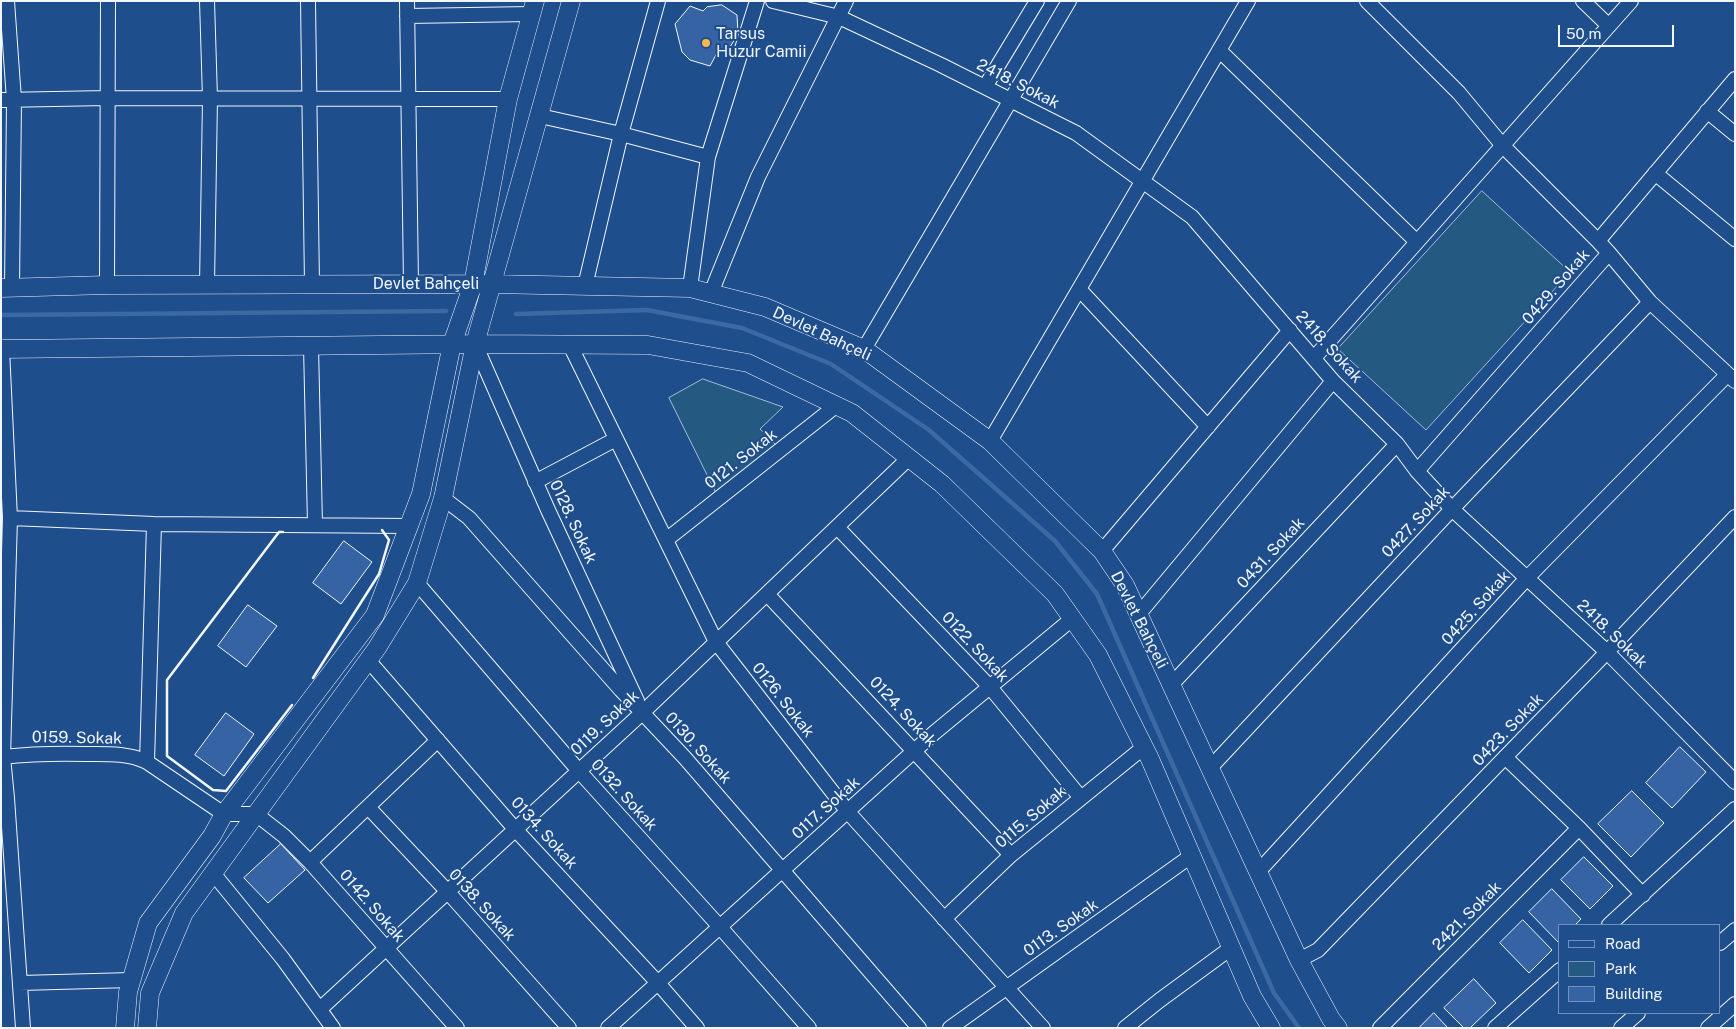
<!DOCTYPE html>
<html>
<head>
<meta charset="utf-8">
<style>
  body { margin:0 }
  #map { position:relative; width:1736px; height:1029px; overflow:hidden; background:#1f4e8c; font-family:"Public Sans",sans-serif }
  canvas { display:block }
  .frame { position:absolute; inset:0; border:2px solid #f2f6ff; pointer-events:none }
  .legend { position:absolute; left:1558px; top:924px; width:162px; height:90px; box-sizing:border-box; background:#1f4e8c; border:1px solid #7391ba; margin:0; padding:6px 9px; list-style:none; font-size:15px; color:#f2f6ff }
  .legend li { display:flex; align-items:center; gap:10px; height:25px }
  .legend b { width:25px; border:1px solid #7391ba }
  .scale { position:absolute; left:1558px; top:25px; width:116px; height:22px; box-sizing:border-box; border:2px solid #f2f6ff; border-top:0; padding-left:6px; font-size:15px; line-height:18px; white-space:nowrap; color:#f2f6ff; -webkit-text-stroke:4px #1f4e8c; paint-order:stroke }
</style>
</head>
<body>
<div id="map">
<canvas width="1736" height="1029"></canvas>
<div class="frame"></div>
<ul class="legend">
<li><b style="height:6px;background:#1f4e8c"></b>Road</li>
<li><b style="height:14px;background:#245a82"></b>Park</li>
<li><b style="height:14px;background:#3563a3"></b>Building</li>
</ul>
<div class="scale">50 m</div>
</div>
<script>
const ctx = document.querySelector('canvas').getContext('2d');
ctx.lineJoin = 'round';
function fill(path, color) {
  ctx.fillStyle = color;
  ctx.fill(path, 'evenodd');
}
function strokePath(path, color, width, dash) {
  ctx.strokeStyle = color;
  ctx.lineWidth = width;
  ctx.lineCap = dash ? 'butt' : 'round';
  ctx.setLineDash(dash || []);
  ctx.stroke(path);
}
function write(font, color, halo, rows, align = 'center') {
  ctx.font = font + ' "Public Sans",sans-serif';
  ctx.lineWidth = 4;
  ctx.setLineDash([]);
  ctx.textBaseline = 'middle';
  ctx.strokeStyle = halo;
  ctx.fillStyle = color;
  for (const [text, x, y, turn = 0] of rows) {
    ctx.save();
    ctx.translate(x, y);
    ctx.rotate((+turn || 0) * Math.PI / 180);
    ctx.textAlign = isNaN(turn) ? turn : align;
    if (halo) ctx.strokeText(text, 0, 0);
    ctx.fillText(text, 0, 0);
    ctx.restore();
  }
}
const green = new Path2D(`
  M1482,191L1570,272L1426,430L1338,349Z
  M703,379L783,407L760,429L776,445L716,493L669,398Z`);
const stream = new Path2D(`
  M516,314L647,310L742,328L831,364L929,430L1055,541L1097,594L1274,993L1299,1028
  M1,315L446,311`);
const building = new Path2D(`
  M722,5L737,15L738,34L727,52L718,51L710,66L690,60L682,52L675,24L690,6L703,11L707,7Z
  M344,541L372,562L341,604L313,583Z
  M248,605L277,626L246,667L218,646Z
  M226,713L254,734L224,776L195,755Z
  M1680,747L1706,772L1672,808L1646,783Z
  M1632,791L1664,823L1631,857L1598,824Z
  M281,844L305,870L268,903L244,878Z
  M1584,857L1613,886L1590,909L1561,880Z
  M1552,889L1581,919L1575,925H1560V940L1558,942L1529,912Z
  M1523,920L1552,950L1529,973L1500,943Z
  M1474,979L1496,1003L1470,1028H1464L1444,1008Z
  M1434,1013L1448,1028H1419Z`);
const minor = new Path2D(`
  M7,1L14,100L12,287
  M308,1L312,285
  M407,1L411,284
  M773,1L839,17L941,65L1076,133L1192,217L1333,381L1397,444L1417,471L1452,509L1607,652L1735,782
  M1367,1L1459,93L1503,146L1598,241
  M1583,1L1609,26
  M407,16L531,14
  M1220,51L1417,242
  M985,87L1037,1
  M1,100L107,98L508,99
  M1707,111L1735,134
  M540,116L621,134L708,157
  M1655,173L1735,239
  M1609,253L1650,302L1735,381
  M107,285L108,1
  M207,285L210,98L207,1
  M585,286L621,134L658,1
  M690,288L708,157L757,1
  M1080,290L1208,427
  M711,293L758,177L846,1
  M475,344L548,510L637,701
  M570,345L716,642L848,812L1043,1028
  M311,346L315,525
  M2,349L10,518L3,757L7,798L23,1028
  M864,349L1069,1
  M1314,358L1631,1
  M990,441L1248,1
  M1417,471L1609,253L1598,241L1735,79
  M535,482L616,439
  M443,498L469,518L621,690L685,758L919,1028
  M10,518L154,524L409,526
  M837,527L990,687L1081,798
  M666,540L837,405
  M1102,551L1290,330
  M417,583L579,771L720,927L809,1028
  M767,594L1011,855
  M1138,615L1333,381
  M368,660L515,829L658,983L697,1028
  M1171,685L1397,444
  M1,757C30,754 58,753 86,754C108,754 128,753 147,762L224,814H256L284,836L310,862L457,1028
  M1505,757L1579,828L1643,895
  M147,762L154,524
  M1210,768L1452,509L1650,302
  M368,807L447,891L569,1028
  M310,862L438,740
  M1258,872L1527,578L1727,375
  M213,873L283,959L333,1028
  M944,919L1011,855L1144,747
  M1609,925L1735,809
  M1720,943L1735,930
  M1299,960L1318,950L1607,652L1735,517
  M20,983L131,980
  M320,1009L642,713L909,458
  M608,1028L934,733L1072,619
  M950,1028L1191,856
  M1125,1028L1160,1000L1231,948
  M1380,1028L1579,828
  M1495,1028L1560,970
  M1621,1028L1638,1013
  M1708,1028L1735,1004`);
const tertiary = new Path2D(`
  M1,288L107,285L491,284L690,288L765,307L864,349L990,441L1102,551L1125,585L1299,960L1331,1019L1338,1028
  M1,349L475,344L648,345L748,363L852,413L942,484L1055,594L1098,655L1150,759L1252,996L1271,1028
  M125,1028L128,992L148,923L212,836L224,814L375,615L421,494L452,344L473,284L508,99L535,1
  M147,1028L150,993L184,913L377,648L417,583L443,498L475,344L571,1`);
const wall = new Path2D(`
  M283,532H279L167,680V756L213,790L226,791L292,705
  M313,678L379,574L389,540L382,530`);
const markers = [
  [706,43,5,"#ffb74d"]
];
const poiNames = [
  ["Tarsus",716,34],
  ["Huzur Camii",716,52]
];
const streetNames = [
  ["2418. Sokak",1018,84,27],
  ["Devlet Bahçeli",426,284],
  ["0429. Sokak",1556,287,-49],
  ["Devlet Bahçeli",822,334,25],
  ["2418. Sokak",1329,347,48],
  ["0121. Sokak",741,459,-38],
  ["0128. Sokak",573,522,65],
  ["0427. Sokak",1416,522,-47],
  ["0431. Sokak",1271,553,-47],
  ["0425. Sokak",1476,608,-48],
  ["Devlet Bahçeli",1139,620,63],
  ["2418. Sokak",1612,634,44],
  ["0122. Sokak",975,647,47],
  ["0126. Sokak",783,700,52],
  ["0124. Sokak",903,712,47],
  ["0119. Sokak",605,723,-43],
  ["0423. Sokak",1508,730,-46],
  ["0159. Sokak",77,738,1],
  ["0130. Sokak",698,748,48],
  ["0132. Sokak",624,795,48],
  ["0117. Sokak",826,808,-42],
  ["0115. Sokak",1031,817,-40],
  ["0134. Sokak",544,833,48],
  ["0138. Sokak",482,905,48],
  ["0142. Sokak",372,906,49],
  ["2421. Sokak",1467,916,-45],
  ["0113. Sokak",1061,928,-35]
];
fill(green, '#245a82');
strokePath(green, '#a8bbd7', 1);
strokePath(stream, '#3b69a3', 4.5);
fill(building, '#3563a3');
strokePath(building, '#f2f6ff', 1);
strokePath(minor, '#f2f6ff', 16);
strokePath(tertiary, '#f2f6ff', 19);
strokePath(minor, '#1f4e8c', 14);
strokePath(tertiary, '#1f4e8c', 18);
strokePath(wall, '#f2f6ff', 2.5);
for (const [x, y, r, color] of markers) {
  const dot = new Path2D();
  dot.arc(x, y, r, 0, 2 * Math.PI);
  ctx.fillStyle = color;
  ctx.fill(dot);
  strokePath(dot, '#1f4e8c', 2);
}
write('16px', '#f2f6ff', '#1f4e8c', poiNames, 'left');
write('16px', '#f2f6ff', '#1f4e8c', streetNames);
</script>
</body>
</html>
